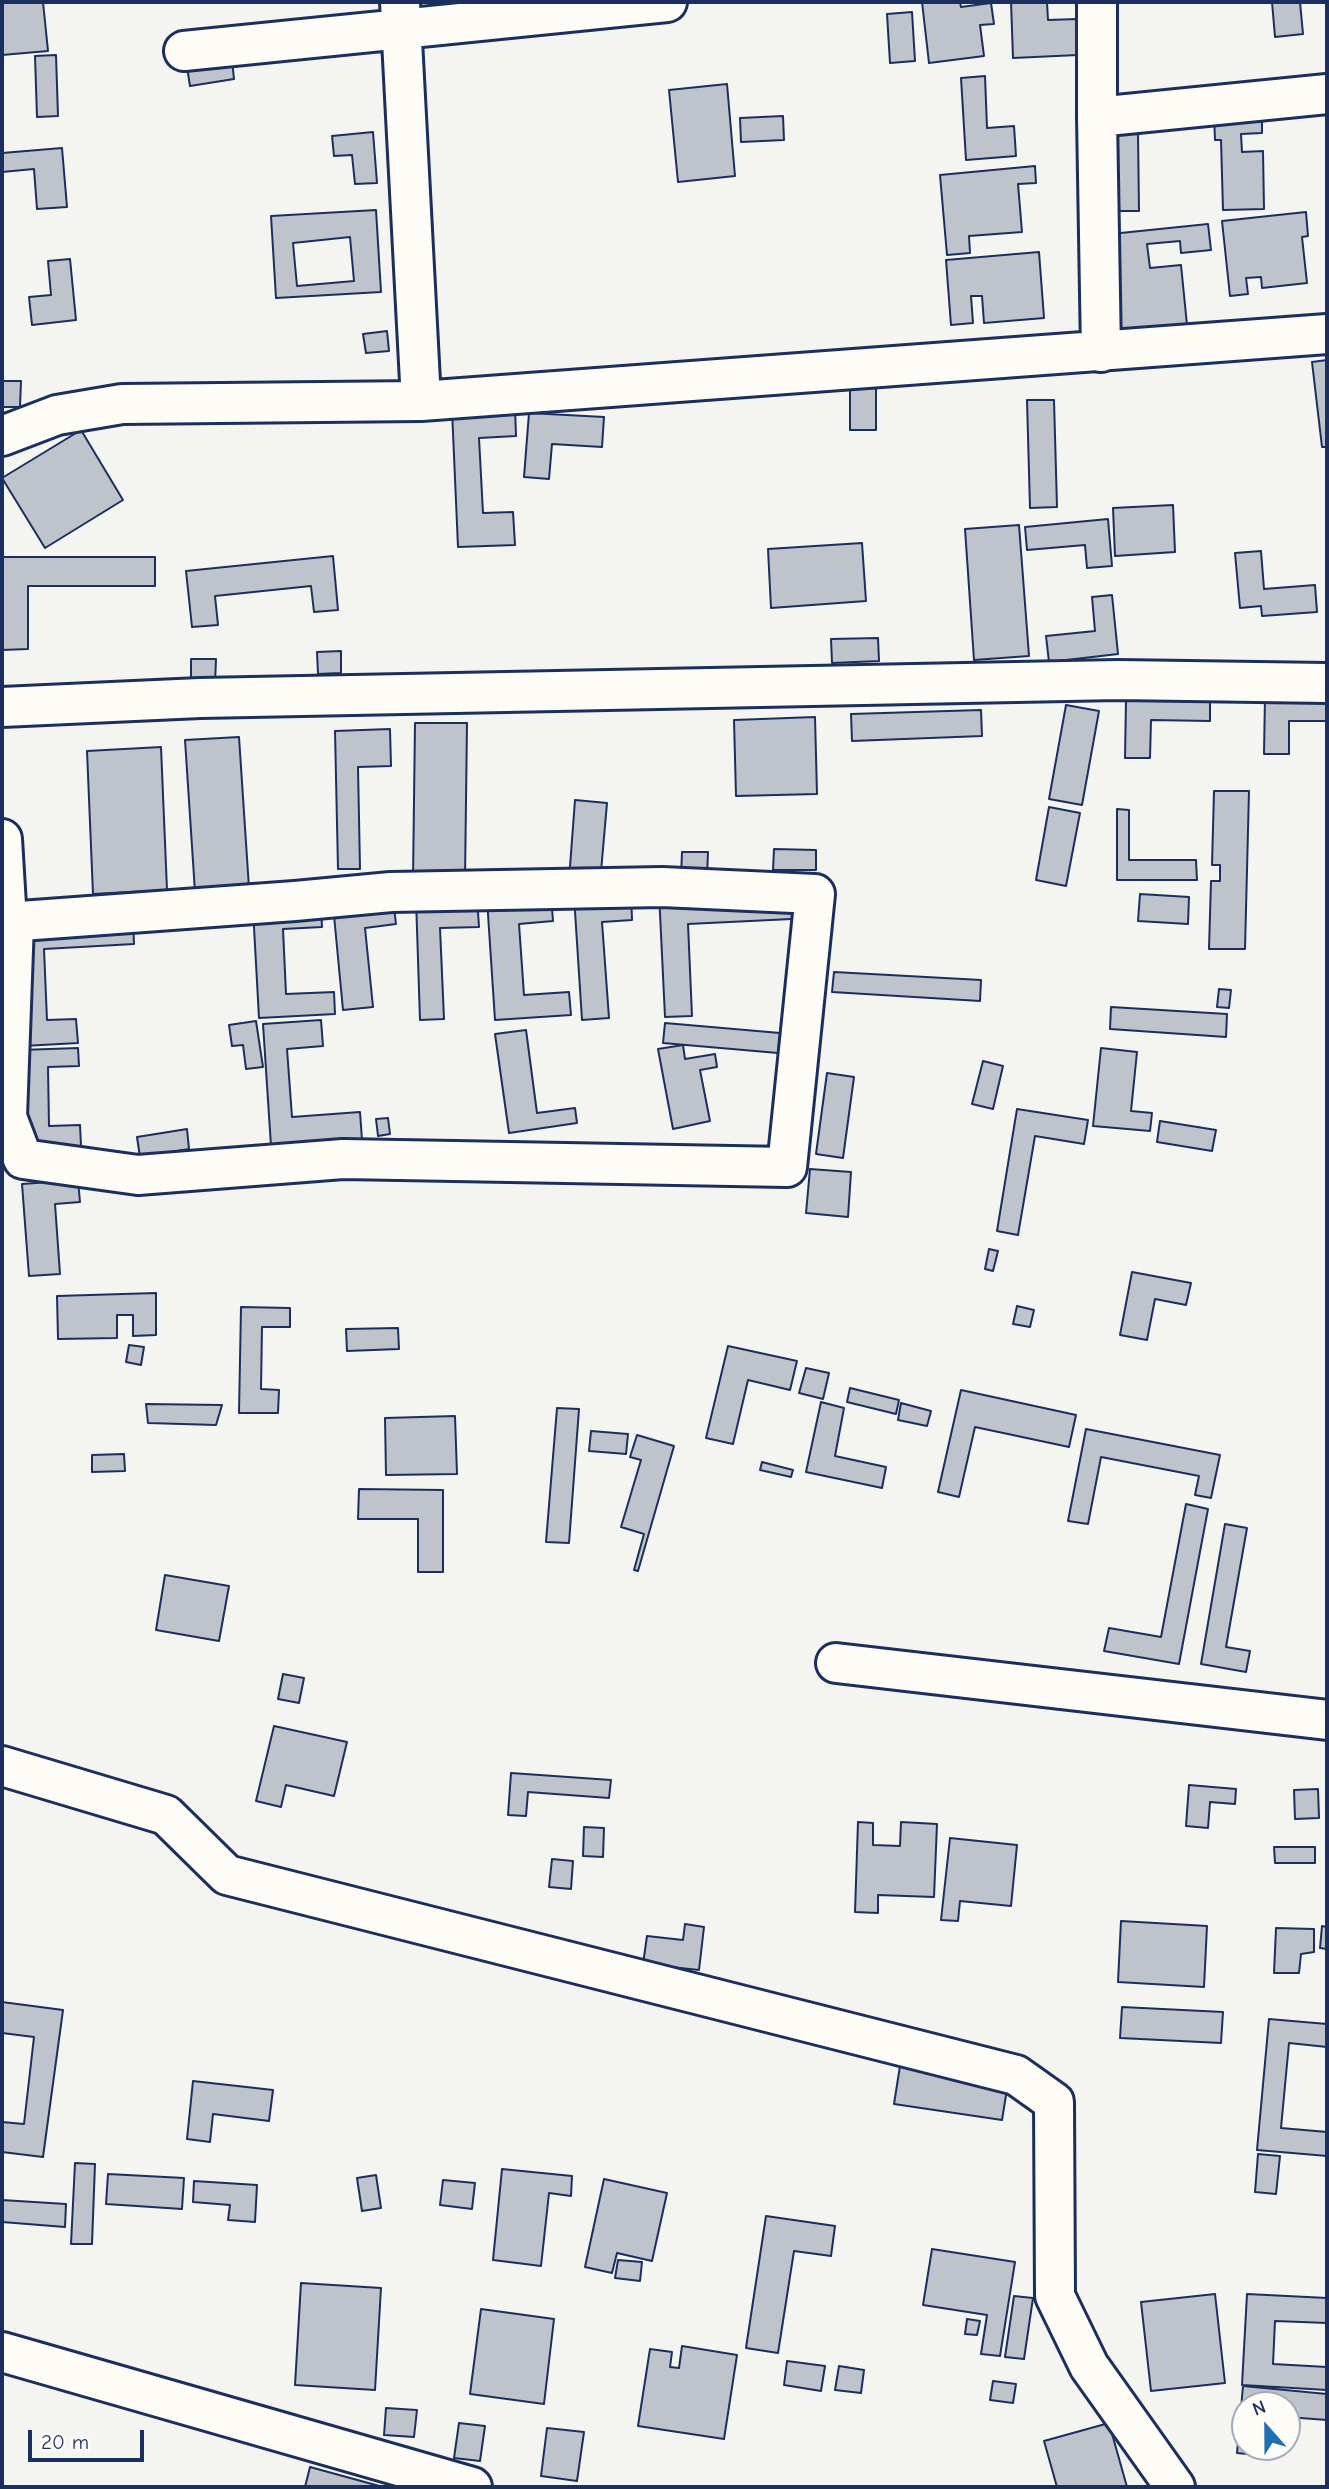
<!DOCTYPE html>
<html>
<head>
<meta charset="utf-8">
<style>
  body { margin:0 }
  #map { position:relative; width:1329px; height:2489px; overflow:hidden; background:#f4f4f1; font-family:"Comic Neue",sans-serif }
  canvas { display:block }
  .frame { position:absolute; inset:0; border:4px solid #1b2f5e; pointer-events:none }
  .north { position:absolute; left:1231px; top:2391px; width:70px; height:70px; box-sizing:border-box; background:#fdfcf7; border:2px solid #a3aaba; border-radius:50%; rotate:339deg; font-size:19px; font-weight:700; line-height:28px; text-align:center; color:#1b2f5e }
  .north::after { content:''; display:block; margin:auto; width:24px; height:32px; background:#1f6fb2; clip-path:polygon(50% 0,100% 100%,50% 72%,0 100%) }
  .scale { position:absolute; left:28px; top:2430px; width:116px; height:32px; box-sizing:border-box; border:4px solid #1b2f5e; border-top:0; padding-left:9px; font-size:21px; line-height:24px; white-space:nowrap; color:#1b2f5e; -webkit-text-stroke:5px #fdfcf7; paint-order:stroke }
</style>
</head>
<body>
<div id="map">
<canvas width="1329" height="2489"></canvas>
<div class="frame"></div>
<div class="north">N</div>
<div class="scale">20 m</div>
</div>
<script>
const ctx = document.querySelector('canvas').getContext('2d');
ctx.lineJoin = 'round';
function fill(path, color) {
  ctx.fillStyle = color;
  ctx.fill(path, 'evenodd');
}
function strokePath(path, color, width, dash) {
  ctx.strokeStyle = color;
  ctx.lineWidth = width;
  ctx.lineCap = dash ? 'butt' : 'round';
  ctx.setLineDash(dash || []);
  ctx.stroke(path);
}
const building = new Path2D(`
  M2,2H43L48,51L2,55Z
  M922,2H960L961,7L991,3L994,24L980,25L984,56L929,63Z
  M1011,2H1047L1048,20L1077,19L1078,55L1013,58Z
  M1272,2H1300L1303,34L1275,37Z
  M912,12L915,61L890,63L887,14Z
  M56,55L58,116L37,117L35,56Z
  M232,60L234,79L190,86L187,67Z
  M985,76L987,128L1014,126L1016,156L966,160L961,78Z
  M727,84L735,176L678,182L669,90Z
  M1262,113V133L1241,134L1242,152L1263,151L1264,209L1223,210L1221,140H1215L1214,115Z
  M783,116L784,140L741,142L740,118Z
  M373,132L377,183L355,184L352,155L334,156L332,136Z
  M1138,132L1139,211H1108L1107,133Z
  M62,148L67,207L37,209L34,169L2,172V153Z
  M1035,166L1036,183L1018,184L1022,232L969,236L970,253L947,255L940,175Z
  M376,210L381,292L276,298L271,216ZM350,237L354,281L297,286L293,243Z
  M1306,212L1308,236L1302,237L1307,283L1262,288L1261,277L1246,278L1248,294L1230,296L1222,221Z
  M1208,224L1211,250L1181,253L1180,241L1147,244L1150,268L1181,265L1187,325L1121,332L1111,234Z
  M1039,252L1044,318L984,323L982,296H971L973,323L951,325L946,260Z
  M70,259L76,320L32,325L29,297L51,295L48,261Z
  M387,331L389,351L366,353L363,334Z
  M1327,360V447H1322L1312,362Z
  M2,381H21L20,407H2Z
  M850,387H876V430H850Z
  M1027,400H1054L1057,507L1030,508Z
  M515,407L516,436L479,438L483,513L513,512L515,545L458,547L452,410Z
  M529,413L604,417L602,447L552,444L549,479L524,477Z
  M81,430L123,500L45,548L2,478Z
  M1173,505L1175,552L1115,556L1113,508Z
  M1108,519L1112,566L1087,568L1085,545L1027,550L1025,527Z
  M1019,525L1029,656L974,660L965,529Z
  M862,543L866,601L771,608L768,549Z
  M1261,551L1264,589L1315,585L1317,612L1262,616L1261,606L1240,608L1235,553Z
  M333,556L338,610L314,612L311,586L215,596L218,625L192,627L186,571Z
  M2,557H155V586H28V649L2,650Z
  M1112,595L1118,654L1049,662L1046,636L1095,631L1092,597Z
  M878,638L879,661L832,663L831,639Z
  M341,651V673L318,674L317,652Z
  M191,659H216L215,684H191Z
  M1265,696L1327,697V721H1289V754H1264Z
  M1126,700L1210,701V721L1151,720L1150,758H1125Z
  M1066,705L1099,711L1082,805L1049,799Z
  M981,710L982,736L852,741L851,714Z
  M815,717L817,794L736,796L734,720Z
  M415,723H467L465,879L413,878Z
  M390,729L391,766L358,767L360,869H338L335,731Z
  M239,737L249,888L195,892L185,740Z
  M161,747L167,890L93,894L87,751Z
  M1214,791H1249L1245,949H1209L1211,881H1220V865H1212Z
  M575,800L607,803L600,883L569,880Z
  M1049,807L1080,813L1066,886L1036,880Z
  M1117,809L1129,810V860H1196L1197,880H1117Z
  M774,849L816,850V870H773Z
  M682,852H708L707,878L681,877Z
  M811,885L812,918L688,924L692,1016L665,1017L659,893Z
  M631,892L632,920L602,922L609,1018L582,1020L574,896Z
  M1140,894L1189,897L1188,924L1138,921Z
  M551,895L553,921L519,924L524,995L569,992L571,1015L495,1020L487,899Z
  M477,897L479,927L440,928L444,1019L420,1020L416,899Z
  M393,899L396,924L365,928L373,1007L343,1010L333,905Z
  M321,906L322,927L283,929L286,994L334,992L335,1014L259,1018L253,909Z
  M133,920L134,944L44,949L47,1020L76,1019L78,1043L23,1046L17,927Z
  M834,972L981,980L980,1001L832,992Z
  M1219,989L1231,990L1229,1008L1217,1007Z
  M1111,1007L1227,1014L1226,1037L1110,1029Z
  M321,1020L323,1046L287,1049L292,1117L360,1112L362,1140L271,1146L263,1024Z
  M256,1021L263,1067L246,1069L243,1045L232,1046L229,1025Z
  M665,1023L780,1033L778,1053L663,1043Z
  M526,1030L537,1113L575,1108L577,1123L509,1133L495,1034Z
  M683,1045L685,1059L715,1054L717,1067L700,1070L710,1121L673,1129L658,1049Z
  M78,1048L79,1066L48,1067L49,1126L80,1125L82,1167L25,1169L21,1050Z
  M1101,1048L1137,1052L1131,1111L1152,1113L1150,1131L1093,1126Z
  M983,1061L1003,1066L993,1109L972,1104Z
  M827,1073L854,1077L843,1158L816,1154Z
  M1017,1109L1088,1120L1084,1144L1035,1136L1018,1235L997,1231Z
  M388,1118L390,1134L378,1136L376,1119Z
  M1160,1121L1216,1130L1212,1151L1157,1142Z
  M187,1129L189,1149L140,1157L137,1137Z
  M810,1169L851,1172L848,1217L806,1213Z
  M78,1180L80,1202L55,1204L60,1274L29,1276L22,1184Z
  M989,1249L998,1251L993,1271L985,1269Z
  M1132,1272L1191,1283L1186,1305L1155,1299L1147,1340L1120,1335Z
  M156,1293V1335L133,1336V1315H117V1338L58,1339L57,1296Z
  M1017,1306L1034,1310L1030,1327L1013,1324Z
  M241,1307L290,1308V1327H262L261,1389L279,1390L278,1413H239Z
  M398,1328L399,1349L347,1351L346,1329Z
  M129,1345L144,1347L141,1365L126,1362Z
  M728,1346L797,1361L790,1390L748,1380L733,1444L706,1438Z
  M806,1368L829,1373L823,1399L799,1393Z
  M850,1388L899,1400L896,1414L847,1402Z
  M961,1390L1076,1415L1069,1447L975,1427L959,1497L938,1492Z
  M821,1402L844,1408L835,1456L886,1467L882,1488L806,1472Z
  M901,1403L931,1411L927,1426L898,1420Z
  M146,1404L222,1405L216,1425L148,1423Z
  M557,1408L579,1409L569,1543L546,1542Z
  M455,1416L457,1474L386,1475L385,1418Z
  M1086,1429L1220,1455L1211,1498L1195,1495L1199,1476L1101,1457L1088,1524L1068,1521Z
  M591,1431L628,1434L626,1454L589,1451Z
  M637,1435L674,1446L638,1571L634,1570L644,1534L621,1527L641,1460L630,1457Z
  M124,1454L125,1471L92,1472V1455Z
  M762,1462L793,1470L791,1477L760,1470Z
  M359,1489L443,1490V1572H418V1519H358Z
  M1186,1504L1208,1509L1179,1664L1104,1651L1109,1628L1161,1637Z
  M1225,1524L1247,1528L1226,1647L1250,1651L1246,1672L1201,1664Z
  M165,1575L229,1586L219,1641L156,1630Z
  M283,1674L304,1678L299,1703L278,1699Z
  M274,1726L347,1742L334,1796L286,1785L281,1807L256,1801Z
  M511,1773L611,1780L609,1798L528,1792L526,1816L508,1815Z
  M1189,1785L1236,1789L1235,1804L1210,1802L1208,1828L1186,1826Z
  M1318,1789L1319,1818L1295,1819L1294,1790Z
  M858,1822L873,1823V1845L900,1846L901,1822L937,1824L934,1897L878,1895V1913L855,1912Z
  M584,1827L604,1828L603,1857L583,1856Z
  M950,1838L1017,1845L1011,1906L960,1901L958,1921L941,1920Z
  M1274,1847H1315V1863H1275Z
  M552,1859L573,1861L571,1889L549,1887Z
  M1121,1921L1207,1926L1204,1987L1118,1982Z
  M685,1924L704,1927L699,1970L643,1964L647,1936L683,1940Z
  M1322,1926L1327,1927V1949L1320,1948Z
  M1276,1928L1314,1929V1952L1301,1954L1299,1973H1274Z
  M2,2002L63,2010L43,2157L2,2152V2122L24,2124L34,2037L2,2033Z
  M1122,2007L1223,2012L1221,2043L1120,2038Z
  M1269,2019L1327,2024V2047L1289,2043L1281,2128L1327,2132V2156L1257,2150Z
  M900,2066L1008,2083L1002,2120L894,2104Z
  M193,2081L273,2090L269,2121L213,2114L210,2142L187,2139Z
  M1258,2154L1280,2156L1276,2194L1255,2192Z
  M75,2163L95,2164L92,2244H71Z
  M502,2169L572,2176L571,2196L549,2193L541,2266L493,2260Z
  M108,2174L184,2178L182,2209L106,2204Z
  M376,2175L381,2208L362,2211L357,2178Z
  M604,2179L667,2193L652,2261L617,2253L612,2273L585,2267Z
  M443,2180L475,2183L472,2209L440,2205Z
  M194,2181L257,2185L255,2222L228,2220L230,2205L193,2202Z
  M2,2200L66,2204L65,2227L2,2222Z
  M766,2216L835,2226L831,2256L794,2251L778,2353L746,2348Z
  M932,2249L1015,2262L1000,2356L981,2354L987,2315L923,2305Z
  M618,2260L642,2262L640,2281L615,2278Z
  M301,2283L381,2288L375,2390L295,2385Z
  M1215,2294L1225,2383L1151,2391L1141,2302Z
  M1247,2294L1327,2298V2323L1275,2321L1273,2364L1327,2367V2390L1242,2385Z
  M1014,2296L1033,2298L1024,2359L1005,2357Z
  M481,2309L554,2319L544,2404L470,2394Z
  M967,2319L980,2321L977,2335L965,2334Z
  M682,2346L737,2355L724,2439L638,2426L650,2349L672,2352L670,2367L679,2368Z
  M787,2361L825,2366L821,2391L784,2385Z
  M839,2366L864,2370L861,2393L835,2390Z
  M993,2381L1016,2384L1013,2403L990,2400Z
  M1243,2386L1327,2394V2420L1287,2417V2405H1245V2447H1268L1267,2456L1237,2453Z
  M386,2408L417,2410L414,2437L384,2435Z
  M459,2423L485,2426L480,2461L454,2458Z
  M1109,2423L1127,2487H1057L1044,2441Z
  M547,2428L584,2432L577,2481L541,2476Z
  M310,2467L383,2487H305Z`);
const minor = new Path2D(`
  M400,2L421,401
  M1097,2V117L1101,352
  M184,51L667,2
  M1097,117L1327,94
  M2,436L57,415L122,404L421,401L1327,334
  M2,707L200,698L1118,680L1327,683
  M2,839L7,922L295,901L391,892L662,887L815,894L787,1167L343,1159L138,1175L23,1159L7,1117L14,922
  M836,1663L1327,1720
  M2,1766L166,1815L227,1875L1016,2075L1054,2102L1055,2296L1089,2366L1175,2487
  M2,2352L472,2487`);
fill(building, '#bfc3cc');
strokePath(building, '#1b2f5e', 2);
strokePath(minor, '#1b2f5e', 44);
strokePath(minor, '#fdfcf7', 38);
</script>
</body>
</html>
